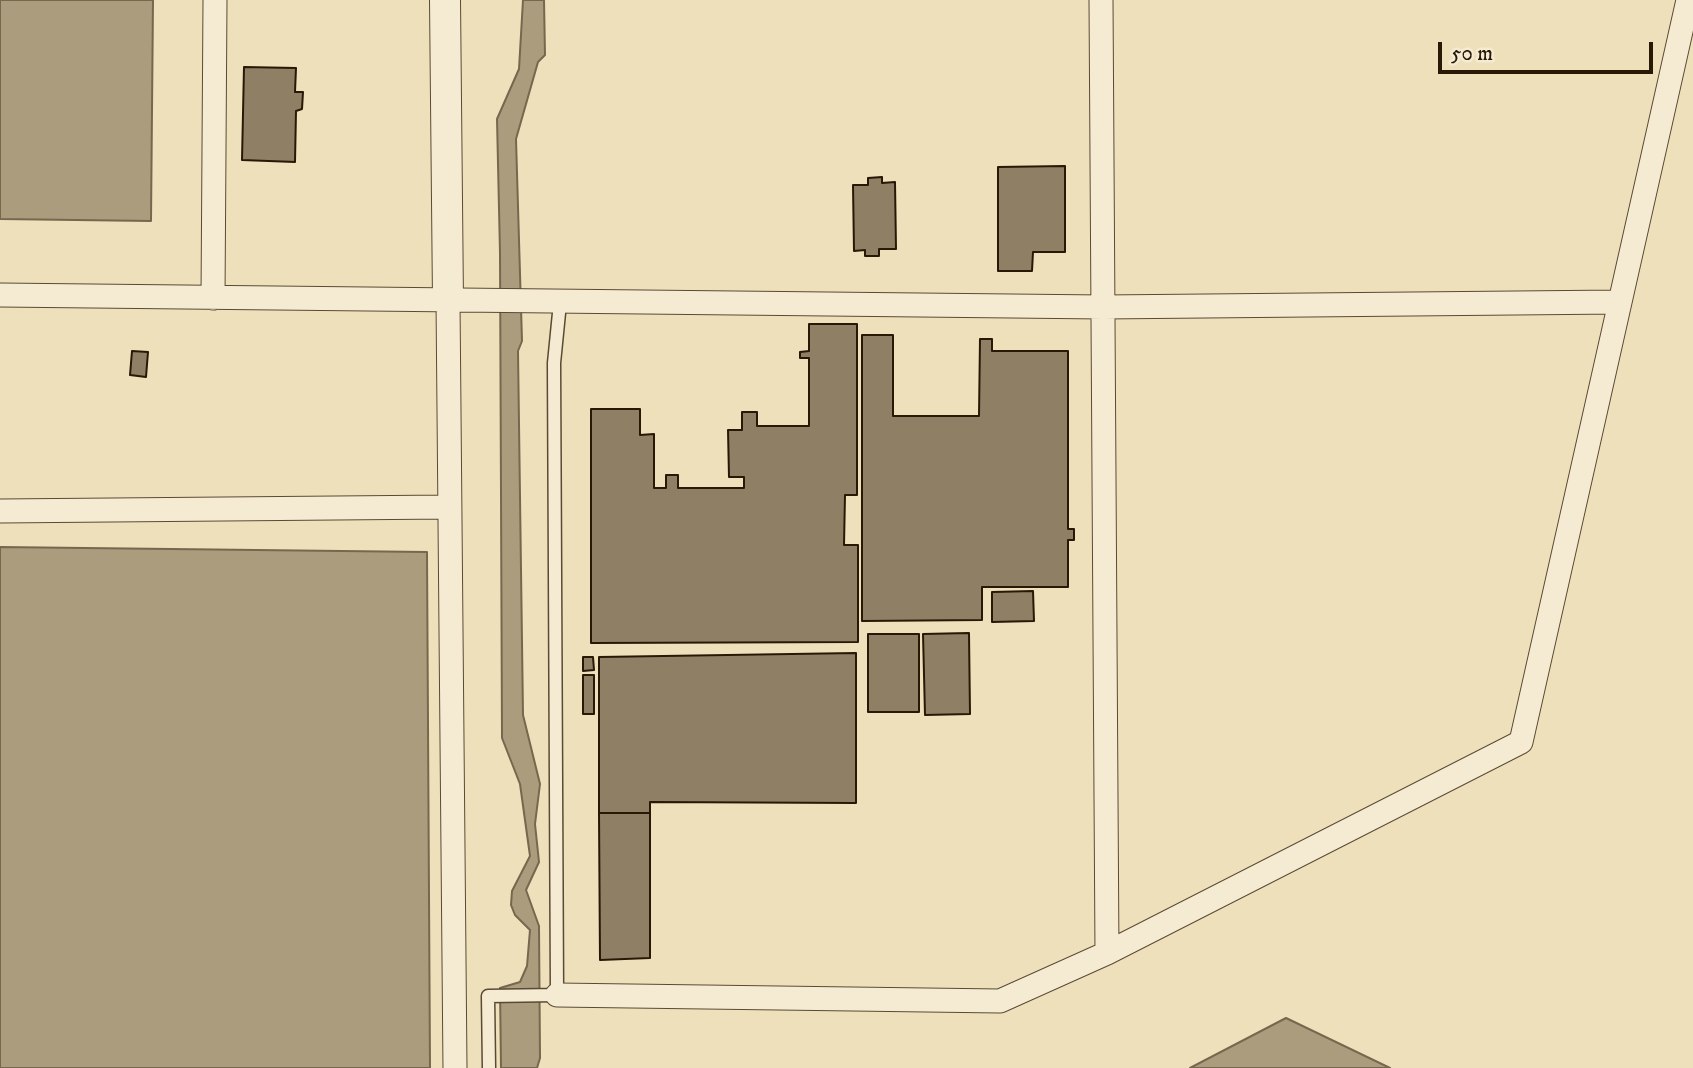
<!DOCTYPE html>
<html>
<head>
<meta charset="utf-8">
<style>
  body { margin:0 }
  #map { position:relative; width:1693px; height:1068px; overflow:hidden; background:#efe0bc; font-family:"IM FELL DW Pica",serif }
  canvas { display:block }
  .scale { position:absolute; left:1438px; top:42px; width:215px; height:32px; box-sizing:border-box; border:4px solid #281806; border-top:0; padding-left:9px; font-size:21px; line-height:24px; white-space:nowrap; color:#281806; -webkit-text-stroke:5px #f5ebd3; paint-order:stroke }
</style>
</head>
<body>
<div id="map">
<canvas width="1693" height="1068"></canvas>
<div class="scale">50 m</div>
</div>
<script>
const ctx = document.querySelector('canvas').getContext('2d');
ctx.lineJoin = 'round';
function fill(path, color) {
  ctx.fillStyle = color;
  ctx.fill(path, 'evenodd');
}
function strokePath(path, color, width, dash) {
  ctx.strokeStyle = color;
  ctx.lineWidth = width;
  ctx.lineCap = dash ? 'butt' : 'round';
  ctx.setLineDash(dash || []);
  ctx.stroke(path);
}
const water = new Path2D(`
  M0,0H153L151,221L0,219Z
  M523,0H544L545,55L538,62L516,139L522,341L518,351L523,715L540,784L535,824L539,862L526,890L539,926L540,1058L537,1068H501L500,988L520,982L527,966L530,930L515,915L511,905L512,891L530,856L520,784L502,738L500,253L497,119L519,69Z
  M0,547L427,552L430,1068H0Z
  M1286,1018L1390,1068H1190Z`);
const building = new Path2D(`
  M244,67L296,68L295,92H303L302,109L296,111L295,162L242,160Z
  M1065,166V252H1033L1032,271H998V167Z
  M882,177V183L895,182L896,249H879V256H865V250L854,251L853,185H868V178Z
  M809,324H857V495H845L844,545H858V642L591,643V409H640V435L654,434V488H666V475H678V488H744V477H729L728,430H742V412H757V426H809V358H800V352L809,351Z
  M862,335H893V416H979L980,339H992V351H1068V529H1074V540H1068V587H982V620L862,621Z
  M132,351L148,352L146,377L130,375Z
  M1033,591L1034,621L992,622V592Z
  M969,633L970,714L925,715L923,634Z
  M868,634H919V712H868Z
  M856,653V803L650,802V813H599V657Z
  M583,657H593L594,670L583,671Z
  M583,675H594V714H583Z
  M599,813H650V958L600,960Z`);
const service = new Path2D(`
  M489,1068L488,996L557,995L554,363L560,303`);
const minor = new Path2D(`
  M1101,0L1107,953
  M0,295L1103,307L1618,302
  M213,298L215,0
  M448,301L455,1068
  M0,511L448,507
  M557,995L1000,1001L1107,953L1521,742L1688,0`);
const tertiary = new Path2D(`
  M445,0L448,301`);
fill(water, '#ab9c7e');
strokePath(water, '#77674e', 2);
fill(building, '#8f8065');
strokePath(building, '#281806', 2);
strokePath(service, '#5a4a34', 15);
strokePath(minor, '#5a4a34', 25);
strokePath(tertiary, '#5a4a34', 32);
strokePath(service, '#f5ebd3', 12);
strokePath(minor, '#f5ebd3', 23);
strokePath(tertiary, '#f5ebd3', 30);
</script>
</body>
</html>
